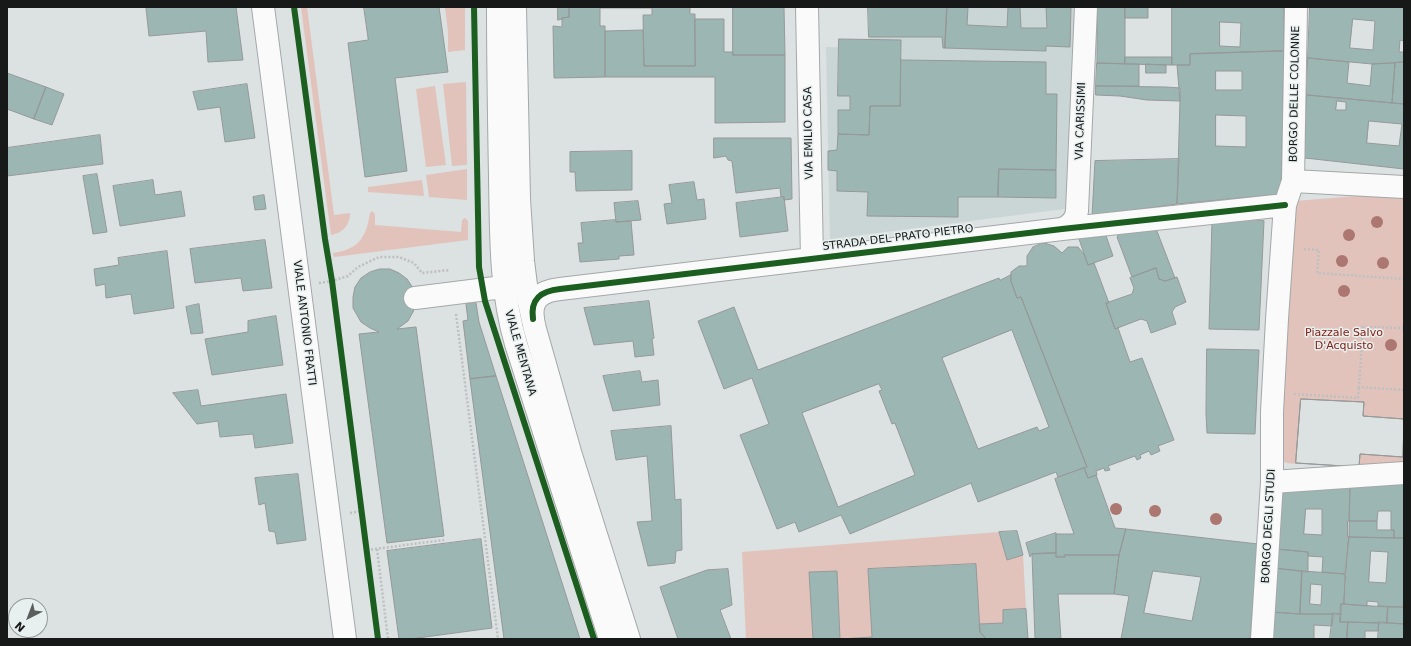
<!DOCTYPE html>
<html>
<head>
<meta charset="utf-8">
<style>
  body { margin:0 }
  #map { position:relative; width:1411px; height:646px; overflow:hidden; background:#dce1e1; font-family:"DejaVu Sans",sans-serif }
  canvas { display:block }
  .frame { position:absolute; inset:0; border:8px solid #161918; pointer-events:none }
  .north { position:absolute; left:8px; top:598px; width:40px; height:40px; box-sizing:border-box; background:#e8f0ef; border:1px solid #949a99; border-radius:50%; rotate:222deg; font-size:11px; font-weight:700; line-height:16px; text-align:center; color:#161918 }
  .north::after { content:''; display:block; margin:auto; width:14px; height:18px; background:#5b5f5e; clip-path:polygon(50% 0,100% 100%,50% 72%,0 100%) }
</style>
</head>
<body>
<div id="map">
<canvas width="1411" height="646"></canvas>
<div class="frame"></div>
<div class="north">N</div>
</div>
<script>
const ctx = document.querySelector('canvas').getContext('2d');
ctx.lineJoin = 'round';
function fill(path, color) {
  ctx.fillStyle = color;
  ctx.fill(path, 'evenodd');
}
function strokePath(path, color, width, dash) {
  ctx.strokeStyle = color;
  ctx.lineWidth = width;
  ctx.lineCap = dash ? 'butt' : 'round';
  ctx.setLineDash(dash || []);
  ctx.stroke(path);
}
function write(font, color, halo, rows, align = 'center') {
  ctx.font = font + ' "DejaVu Sans",sans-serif';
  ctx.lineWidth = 3;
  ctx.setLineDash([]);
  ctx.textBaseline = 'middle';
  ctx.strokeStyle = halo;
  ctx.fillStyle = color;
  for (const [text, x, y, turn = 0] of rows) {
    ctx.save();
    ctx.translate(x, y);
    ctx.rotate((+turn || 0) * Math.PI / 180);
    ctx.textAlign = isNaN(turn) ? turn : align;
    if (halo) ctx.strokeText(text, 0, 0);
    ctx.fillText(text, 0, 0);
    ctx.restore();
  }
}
const built = new Path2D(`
  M870,7H1076L1072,208L830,239L826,47L868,48Z`);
const green = new Path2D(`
  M301,7H307L334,215L350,213C350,225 343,233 331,235Z
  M445,7H465V50L448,52V32Z
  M466,82L467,165L452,166L443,84Z
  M435,86L446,165L426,167L416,89Z
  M467,169V200L429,197L426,175Z
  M422,180L424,196L368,192V187Z
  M1404,192V419L1363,416V402L1301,399L1296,464C1286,463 1284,464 1278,454L1296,201Z
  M372,211L375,214V225L461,232L462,220L465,218L468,221V240L334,257L333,253C359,249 366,238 370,213Z
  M1404,447V462L1359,467L1360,454L1403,457Z
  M999,532L1007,560L1023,555L1026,609L1003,610V623L979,624L976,564L868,569L872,637L840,639L837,571L809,572L813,639H746L742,552Z`);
const building = new Path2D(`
  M161,7H236L243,60L208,62L206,31L149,36L146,8Z
  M364,7H439L448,72L395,78L407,171L365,177L348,43L368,40Z
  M558,7H569V17L562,18V19L558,20Z
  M569,7H690V14H695V66H644L643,15H652V8H600V26H605V77L554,78L553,26L562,27V18L569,17Z
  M733,7H784L785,55H733Z
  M868,7H947L945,48H943L942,37H869Z
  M947,7H968L967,25L1007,27L1008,7H1020L1021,28H1047L1046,7H1071L1070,47L1046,46V51L945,48Z
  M1103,7H1125V64L1097,63V8Z
  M1125,7H1148V18H1125Z
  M1172,7H1284V51L1190,54V65H1172ZM1220,22L1241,23L1240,47L1220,46Z
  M1310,7H1404V41L1400,40L1399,52H1404V62L1372,64L1308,58ZM1353,19L1375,21L1373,50L1350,48Z
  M695,19H724V52H733V55H785V122L715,123V77H605V31L643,30L644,66H695Z
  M839,39L901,40L900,106H870L869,135L838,134V110H850V96H838Z
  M1284,51L1281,194L1177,204L1180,101L1177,65H1190V54ZM1216,71H1242V90H1216ZM1216,115L1246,116V147L1216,146Z
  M1125,57H1172V65L1125,64Z
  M1308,58L1349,62L1347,83L1370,86L1372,64L1395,63L1392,103L1307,95Z
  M901,60L1046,62V94H1057L1056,170L999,169L998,197H958V217L867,216L868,192L837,191V171L828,170V151L837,150L838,134L869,135L870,106H900Z
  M1404,62V104L1392,103L1395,63Z
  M1097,63L1139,64V86H1096Z
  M1146,64L1166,65V73H1146Z
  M7,73L46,87L34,119L7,109Z
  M247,84L255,138L225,142L220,107L198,110L193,92Z
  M1096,86L1166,87L1180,88V101L1147,100L1120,96L1096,95Z
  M46,87L64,94L52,125L34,119Z
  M1307,95L1404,104V169L1305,158ZM1337,101L1346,102V110H1336ZM1369,121L1402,124L1399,146L1367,143Z
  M100,135L103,164L7,176V148Z
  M714,138H791L792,199L784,200V197H781L780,188L736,193L732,161L728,160L726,156L714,158Z
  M632,151V190L576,191L575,172H570V152Z
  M1179,159L1177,204L1092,216L1095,161Z
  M999,169L1056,170V198L998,197Z
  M97,174L107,232L93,234L83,176Z
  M153,180L155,195L181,191L185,216L120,226L113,186Z
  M694,182L697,200L704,199L706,219L667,224L664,204L672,203L669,185Z
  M264,195L266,209L255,210L253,197Z
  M784,197L788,231L740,237L736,203Z
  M638,201L641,220L616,222L614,203Z
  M615,220L616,222L631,221L634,255L619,256V259L580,262L578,243H583L581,223Z
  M1264,221L1259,330L1209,329L1212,222Z
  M1155,226L1175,278L1165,281L1159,279L1156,268L1132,277L1117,237L1118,236L1116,230Z
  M1104,230L1113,256L1088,265L1079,239Z
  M265,240L272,288L243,291L241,278L195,283L190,249Z
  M1044,243L1054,246L1062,253L1068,247H1078L1084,254L1088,265L1094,263L1109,303H1106L1115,329L1118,328L1130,362L1142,358L1174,440L1158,446L1160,451L1151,455L1149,451L1140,455L1141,458L1137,460L1135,456L1108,466L1110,470L1105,471L1104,468L1096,471L1097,475L1088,478L1084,468L1087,467L1021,297L1017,298L1011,281V272L1019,266H1027V256L1033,247Z
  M167,251L174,308L134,314L131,294L106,298L105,284L96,286L94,269L119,265L118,258Z
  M1156,268L1159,279L1165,281L1177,277L1186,302L1175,307L1172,312L1176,324L1151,333L1147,321L1141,319L1115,329L1106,303L1132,294L1134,288L1130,278Z
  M380,269H390L399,273L407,279L413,288L415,307L413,312L408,321L397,329L416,327L444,536L387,543L359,334L379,332L370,328L361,322L353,308V297L355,287L361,278L370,272Z
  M1011,275V281L1017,298L1021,297L1087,467L1058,477L1056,472L978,502L971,483L850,534L841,515L799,532L795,522L777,529L740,435L769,424L752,378L724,389L698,321L734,307L758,370L999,278L1000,280ZM1012,330L1049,427L1039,431L1037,427L978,449L942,358ZM879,384L882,390L879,391L892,424L895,423L915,475L838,507L802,413Z
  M649,301L654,338L652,339L654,355L635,357L633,341L594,345L584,308Z
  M476,303L479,322L496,376L470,379L463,321L468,320L466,304Z
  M199,304L203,333L191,334L186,307Z
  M276,316L283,365L212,375L205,339L248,332V321Z
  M1207,349L1259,350L1255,434L1207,433L1206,413Z
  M640,371L642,382L658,380L660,405L613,411L603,376Z
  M496,376L580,639H504L470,379Z
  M198,390L201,406L286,394L293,443L255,448L253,434L220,437L218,421L197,424L173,393Z
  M1301,399L1364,402L1363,416L1404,419L1403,457L1360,454L1359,467L1296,463Z
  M1301,399L1364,402L1363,416L1404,419L1403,457L1360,454L1359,467L1296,463Z
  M671,426L675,500L681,499L682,550L676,551L675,563L648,566L637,522L652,521L647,456L616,460L611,431Z
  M1084,468L1088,478L1096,475L1115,528L1126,529L1119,555H1064L1065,557H1056V534H1074L1055,479Z
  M298,474L306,540L277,544L275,532L269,531L265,503L259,505L255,478Z
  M1404,478V538H1394V530H1391V511H1378L1377,521H1349L1350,482Z
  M1280,485H1350L1349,537L1345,574L1322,572L1323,557L1308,556V552L1276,549ZM1306,509H1322V535L1304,534Z
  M1348,521H1377V530H1394V538L1348,537Z
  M1126,529L1258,544L1250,639H1121L1129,596L1114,594L1119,555ZM1153,571L1201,577L1192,621L1144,613Z
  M1017,531L1023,555L1007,560L999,532Z
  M1056,533V553L1032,554L1030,557L1026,543Z
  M1349,537L1404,538V607L1378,606V602L1367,601V606L1344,604ZM1371,551L1388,552L1386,583L1369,582Z
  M481,539L492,628L410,639H399L387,551Z
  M1276,549L1308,552V572L1274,568Z
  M1056,553V557H1065L1064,555H1119L1114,594H1058L1061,639H1035L1032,554Z
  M976,564L980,632L986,639H813L809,572L837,571L840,639L872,637L868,569Z
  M1274,568L1302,571L1300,614L1271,612Z
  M728,569L732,605L720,610L731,639H678L660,587L707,570Z
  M1302,571L1345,574L1344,604H1341V614H1300ZM1311,584L1322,585L1321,605L1310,604Z
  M1341,604L1388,607L1387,623L1340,622Z
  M1388,607H1404V624L1387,623Z
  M1026,609L1028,639H986L980,632L979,624L1003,623V610Z
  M1271,612L1300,614H1333L1332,626L1314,625V639H1270Z
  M1333,613L1341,614L1340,622H1348L1347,639H1330Z
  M1348,622L1379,623L1378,631H1365V639H1347Z
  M1379,622L1404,624V639H1378Z`);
const path = new Path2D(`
  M1304,249L1319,250L1317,273L1404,279
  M319,283L332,281L348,276L358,267L379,257H399L414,263L422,273L450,270
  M456,314L498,639
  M1404,328L1363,327L1359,387L1404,390
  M1294,394L1358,398L1359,387
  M350,513L362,511
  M377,549L388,639
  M367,550L444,540`);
const minor = new Path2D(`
  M498,7C498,64 499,121 500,177C501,233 500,290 516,344L610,639
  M807,7L812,259
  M1293,181L1404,187
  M1062,229C1070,226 1076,219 1077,211L1086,7
  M415,298L519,285
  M533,319C530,299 541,291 560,289L1062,229L1285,205
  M1272,482L1404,473
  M1262,639L1272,482V412L1277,319L1285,205L1293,181L1296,7`);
const major = new Path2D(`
  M263,7L345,639
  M515,7L519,199L523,261L527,293L535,329L570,452L629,639`);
const cycleway = new Path2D(`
  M294,7L325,239L332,281L378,639
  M474,7L479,267L485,301L594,639
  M533,319C530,299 541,291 560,289L1062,229L1285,205`);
const trees = [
  [1377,222],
  [1349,235],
  [1342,261],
  [1383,263],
  [1344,291],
  [1391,345],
  [1116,509],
  [1155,511],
  [1216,519]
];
const streetNames = [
  ["BORGO DELLE COLONNE",1295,94,-89],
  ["VIA CARISSIMI",1081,121,-88],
  ["VIA EMILIO CASA",809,133,-91],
  ["STRADA DEL PRATO PIETRO",898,238,-7],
  ["VIALE ANTONIO FRATTI",304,323,83],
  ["VIALE MENTANA",520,353,74],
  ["BORGO DEGLI STUDI",1269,526,-87]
];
const parkNames = [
  ["Piazzale Salvo",1344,333],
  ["D'Acquisto",1344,346]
];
fill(built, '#cad6d5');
fill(green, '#e1c3bc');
fill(building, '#9cb6b4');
strokePath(building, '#959998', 1);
strokePath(minor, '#a4a8a8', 24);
strokePath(major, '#a4a8a8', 24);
strokePath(path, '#bec0c0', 2.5, [2, 2]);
strokePath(minor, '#fafafa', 22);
strokePath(major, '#fafafa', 22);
strokePath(cycleway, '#1b5e20', 6);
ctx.fillStyle = '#ab7770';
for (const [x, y] of trees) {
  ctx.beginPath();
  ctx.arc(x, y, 6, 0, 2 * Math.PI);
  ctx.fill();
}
write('11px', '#161918', '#e8f0ef', streetNames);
write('11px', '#832114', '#e8f0ef', parkNames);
</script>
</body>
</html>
